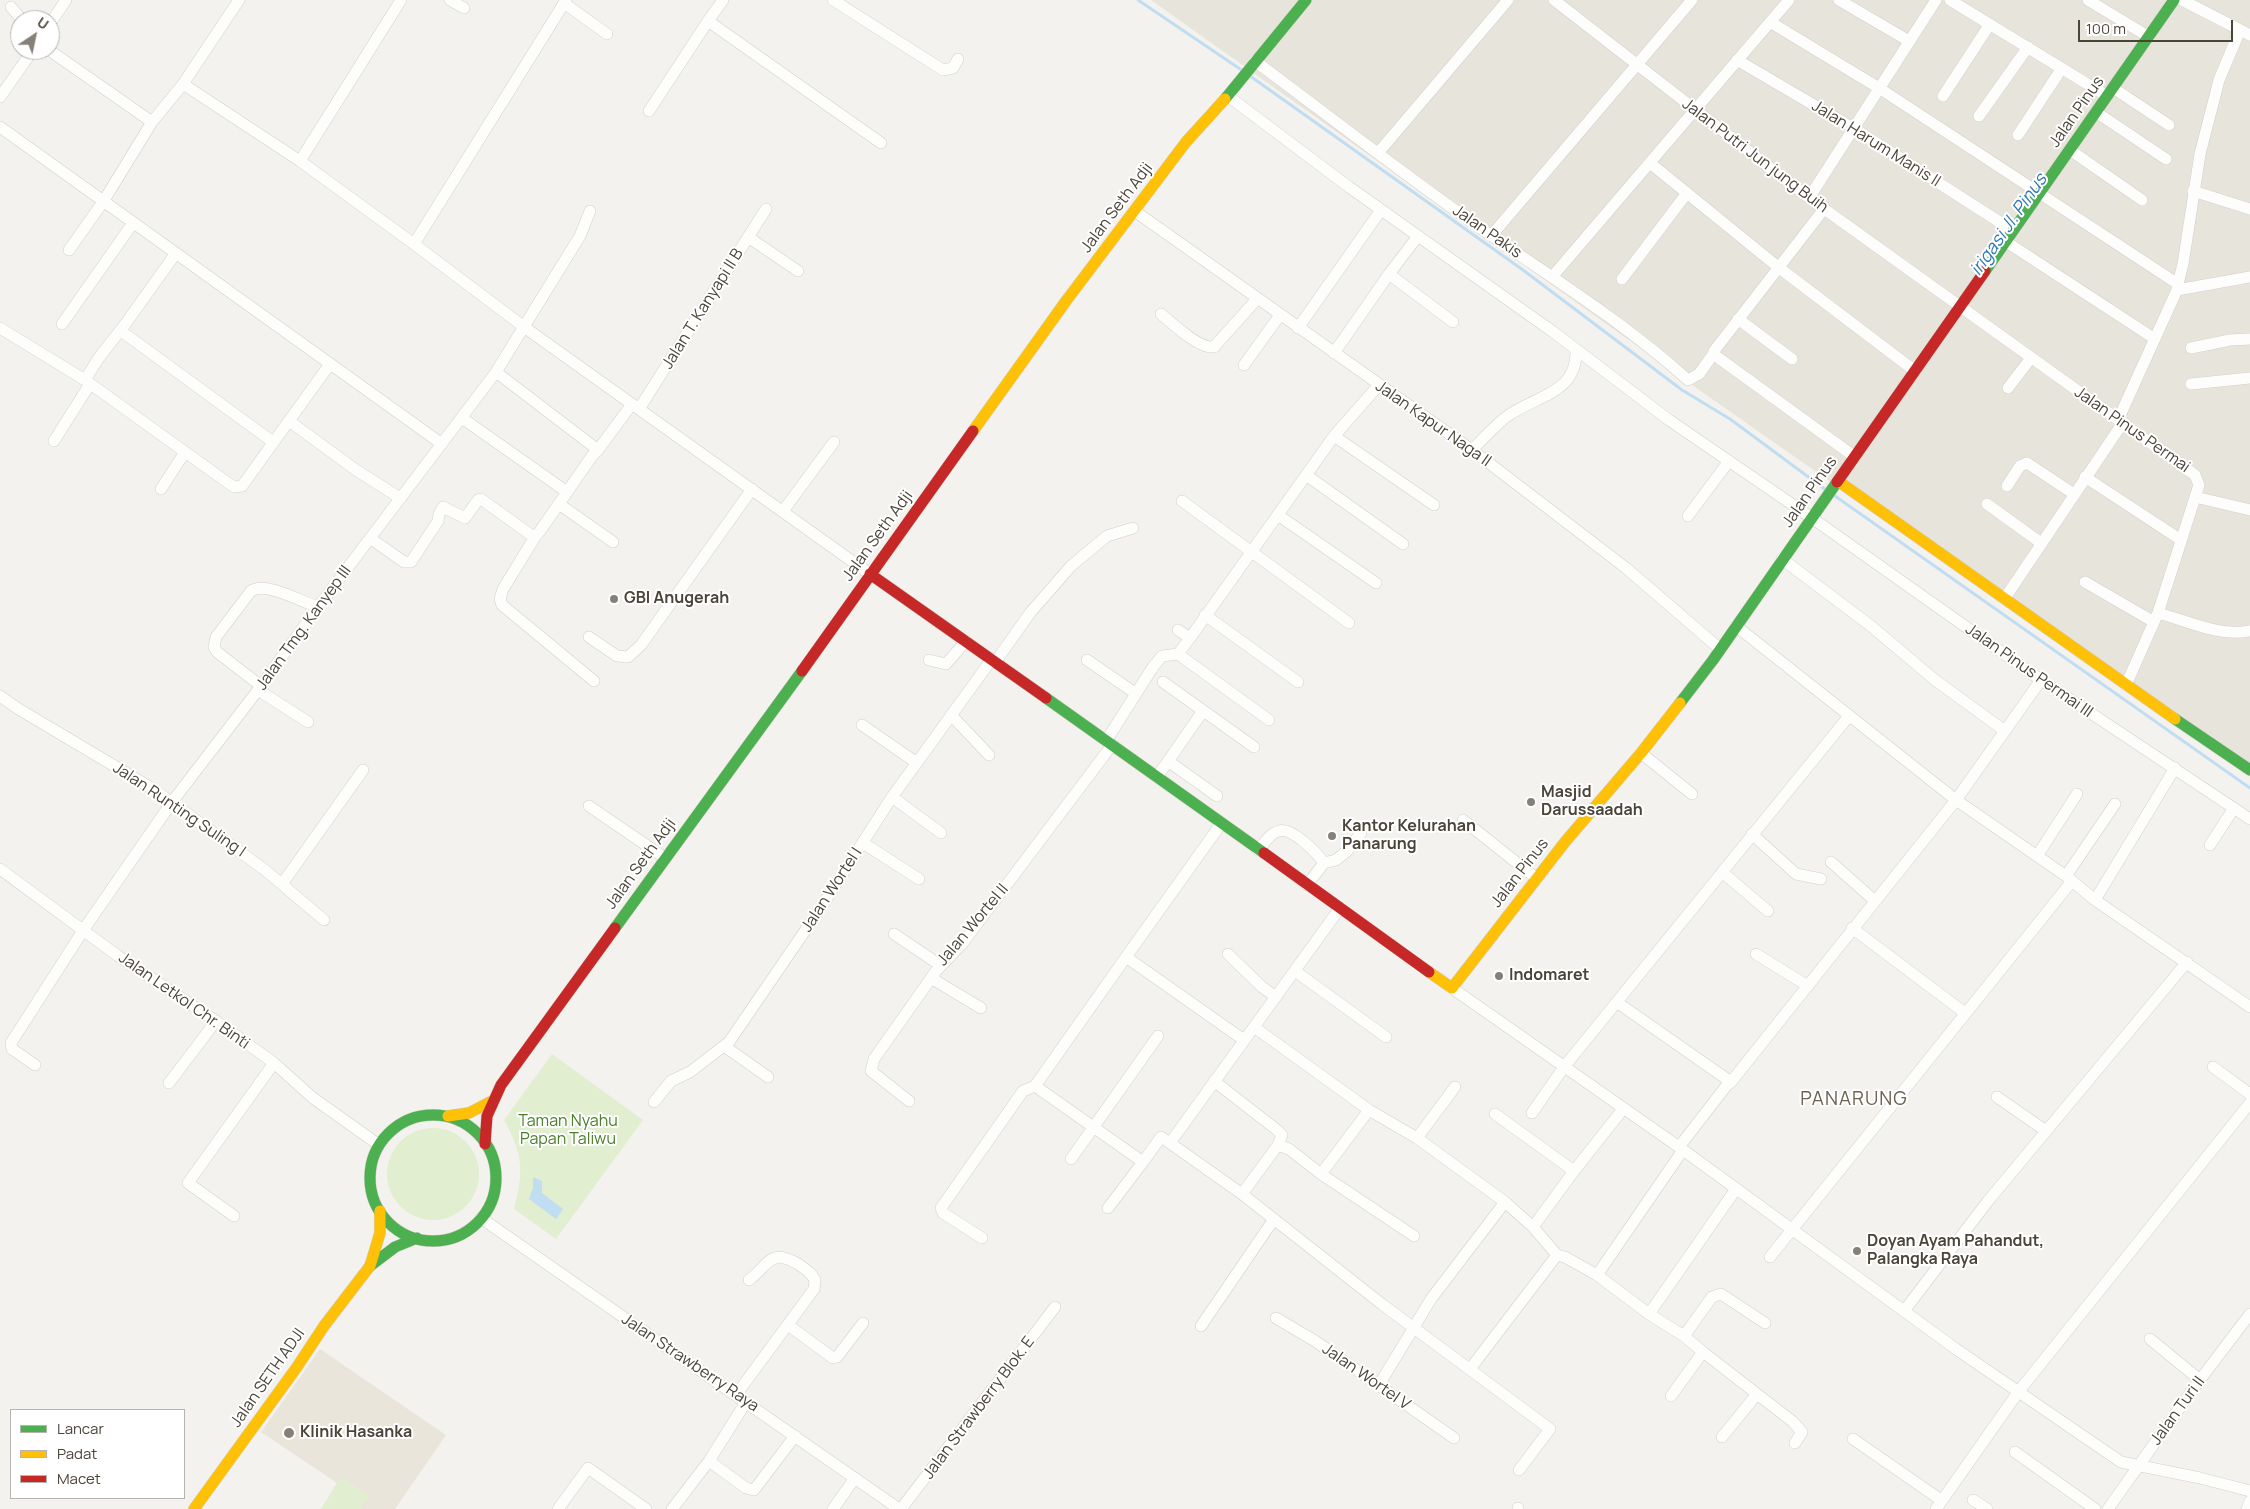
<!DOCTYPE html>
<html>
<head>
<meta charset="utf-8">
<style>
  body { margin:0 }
  #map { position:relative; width:2250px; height:1509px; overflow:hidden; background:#f4f2ee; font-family:Manrope,sans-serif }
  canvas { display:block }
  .legend { position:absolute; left:10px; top:1409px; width:175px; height:90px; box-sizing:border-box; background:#fff; border:1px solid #b7b4b0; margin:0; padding:6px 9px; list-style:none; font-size:15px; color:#4b4439 }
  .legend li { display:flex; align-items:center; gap:10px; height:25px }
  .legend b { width:25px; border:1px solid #b7b4b0 }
  .north { position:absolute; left:10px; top:10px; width:50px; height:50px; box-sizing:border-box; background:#fff; border:1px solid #b7b4b0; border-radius:50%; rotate:34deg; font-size:14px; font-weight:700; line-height:20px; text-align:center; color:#4b4439 }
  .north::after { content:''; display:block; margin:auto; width:18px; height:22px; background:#868178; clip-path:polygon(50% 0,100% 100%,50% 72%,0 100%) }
  .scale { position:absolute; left:2078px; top:20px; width:155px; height:22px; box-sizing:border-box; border:2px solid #4b4439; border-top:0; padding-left:6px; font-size:15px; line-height:18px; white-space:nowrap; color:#4b4439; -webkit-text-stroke:4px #fff; paint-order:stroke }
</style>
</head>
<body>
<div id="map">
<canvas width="2250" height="1509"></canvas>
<ul class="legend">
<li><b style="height:6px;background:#4caf50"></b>Lancar</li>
<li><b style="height:6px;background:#ffc107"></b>Padat</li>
<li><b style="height:6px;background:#c62828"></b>Macet</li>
</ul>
<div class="north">U</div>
<div class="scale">100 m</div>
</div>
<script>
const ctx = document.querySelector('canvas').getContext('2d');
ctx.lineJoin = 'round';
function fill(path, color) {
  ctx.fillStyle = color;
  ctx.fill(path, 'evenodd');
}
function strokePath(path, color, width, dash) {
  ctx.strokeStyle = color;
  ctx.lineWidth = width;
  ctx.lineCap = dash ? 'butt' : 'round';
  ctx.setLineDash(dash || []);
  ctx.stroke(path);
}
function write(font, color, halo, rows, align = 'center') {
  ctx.font = font + ' Manrope,sans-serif';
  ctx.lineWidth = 4;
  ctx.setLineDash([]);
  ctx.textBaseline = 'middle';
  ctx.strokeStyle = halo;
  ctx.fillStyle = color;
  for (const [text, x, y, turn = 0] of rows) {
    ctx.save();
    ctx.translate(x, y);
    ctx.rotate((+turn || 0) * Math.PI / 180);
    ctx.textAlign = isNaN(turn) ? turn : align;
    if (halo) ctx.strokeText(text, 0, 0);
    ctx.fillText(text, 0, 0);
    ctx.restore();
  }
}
const residential = new Path2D(`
  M1151,0H2250V775L1712,399Z`);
const education = new Path2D(`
  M320,1349L446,1435L395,1509H321L337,1483L261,1432Z`);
const green = new Path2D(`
  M552,1054L643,1120L556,1239L514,1209C524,1170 523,1155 504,1120Z
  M387 1174a46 46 0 1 1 92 0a46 46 0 1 1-92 0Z
  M342,1477L369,1496L361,1509H321Z`);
const water = new Path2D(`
  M533,1177L542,1181V1193L563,1209L556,1219L529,1199L533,1188Z`);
const stream = new Path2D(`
  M1138,0L1243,71
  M1250,76L1523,270L1682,390L1730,419L1826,490
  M1835,496L2250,788`);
const street = new Path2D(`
  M450,0L464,8
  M566,0L414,244L524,327L870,574
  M723,0L708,21L881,143
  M833,0L943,70L953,68L958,59
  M1554,0L1809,198L2195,475L2199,485L2158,613L2126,685
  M1839,0L1909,41
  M1950,0L2107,96
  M2088,0L2149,37
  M2182,0L2250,35
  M564,3L607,34
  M11,7L22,20
  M1770,22L1879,88L2178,284L2177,290L2118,420
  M50,24L66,0
  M49,50L152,122
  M1737,60L1853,128L2012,230
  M1255,61C1334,120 1412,181 1493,237C1559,282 1628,326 1688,380L1699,374L1714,353
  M183,84L300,161L414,244
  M2113,88L2169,125
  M1228,96L1349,187L1552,331L1669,420L1812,518L2041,680L2250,819
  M1943,96L1990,24
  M0,97L33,50
  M649,111L708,21
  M2096,112L2166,159
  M1979,116L2028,47
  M0,127L442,444
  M2018,135L2062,68
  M2070,150L2142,200
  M1378,153L1508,0
  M300,161L401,0
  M1650,163L1778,267L1915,371
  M2193,191L2250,209
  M1809,198L1936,0
  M1824,209L1714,351L1715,355L1720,359L1855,457
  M1136,212L1472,450L1626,568L1720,649
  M1491,236L1692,0
  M748,237L798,271
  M2005,241L2155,339
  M69,250L103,202L152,122L183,84L239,0
  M176,253L126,323L98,359L85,380L231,485L235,487L242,486L330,364
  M1389,274L1453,322
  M1552,277L1789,0
  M1622,279L1687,193
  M2178,284L2183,264L2200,154L2219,80L2240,30
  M2177,290L2250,277
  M1161,314C1173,324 1199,349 1214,347L1257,299
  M1738,319L1792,359
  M62,324L133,223
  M0,328L85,380
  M1298,328L1381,210
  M121,331L273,442
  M2191,348L2230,340L2250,339
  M1334,353L1389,274L1418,236
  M1244,365L1280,315
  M2191,384L2250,378
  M2008,388L2031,358
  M639,409L766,209
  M462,418L567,492
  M289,421L356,470L400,498
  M1334,436L1434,505
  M54,441L90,384
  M598,450L632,404
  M1472,450C1484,438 1496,424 1509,415C1538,395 1578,393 1576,349
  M1306,475L1403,544
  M2085,477L2181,540
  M2007,486L2020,466L2027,463L2074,494
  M161,489L185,452
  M2195,497L2250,510
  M1182,501L1349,623
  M559,504L613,542
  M1987,504L2041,543
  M783,511L834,442
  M1278,515L1376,583
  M1688,516L1729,461
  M535,537L503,589L500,599L502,605L594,681
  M370,538L404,562H411L438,521L439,514L443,507L465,518L478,500L481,499L531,535L535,537L540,531L592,456L598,450L496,372
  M1782,559L1871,626L1935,680L2005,731
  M2085,582L2154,622
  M2005,598L2122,424
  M2158,613C2188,621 2219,637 2250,631
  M1205,615L1298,682
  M1736,626L1956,800L2066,876L2095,900L2250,1007
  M1178,630L1190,638L1334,436L1379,385
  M589,637L617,656L628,657L641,645L752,489
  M1178,654L1269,720
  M929,660L946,664L966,641
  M1087,660L1135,693
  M996,661L1030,613L1071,566L1107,536L1133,528
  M1163,682L1254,747
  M261,686L217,652L214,647L216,637L251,591C266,581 302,602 318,607
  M258,690L308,722
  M0,696L17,708L153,789L265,870L324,920
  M951,715L989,755
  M862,725L917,763
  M1106,741L1153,667L1162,656L1178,654L1190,638
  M1641,753L1692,794
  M1168,761L1217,796
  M1157,777L1203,711
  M892,797L941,833
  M589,806L665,858
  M1463,820L1536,878
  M1752,834L1796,874L1821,879
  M863,843L919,879
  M2210,845L2234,808
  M1258,850C1264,844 1270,833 1279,831C1292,827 1317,853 1324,863
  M2037,856L2077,794
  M1831,862L1875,901
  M0,869L118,956L216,1021L274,1063L313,1098L379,1145
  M1722,872L1768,911
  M2066,876L2115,804
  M282,884L363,770
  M1307,885L1324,863L1336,860L1347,851L1361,833
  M2095,900L2175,768
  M1852,928L1965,1013
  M894,934L940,965
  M1228,954L1262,987L1276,997
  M1756,954L1808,986
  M1126,957L1221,824
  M1295,971L1386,1037
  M931,978L981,1008
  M1452,988L1679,1147L1956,1349L2121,1462L2200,1478L2250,1491
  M1618,1003L1731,1082
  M1254,1027L1369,1110L1417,1138L1455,1087
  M1244,1040L1126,957L1035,1086L1143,1162L1161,1137L1170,1143L1340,908
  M724,1046L768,1077
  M35,1065L12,1049L11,1043L84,929L172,802L258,690L318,607L496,372L580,236L590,211
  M2213,1067L2250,1094
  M1214,1081L1277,1130L1282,1135L1278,1145
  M169,1083L216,1021
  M1997,1097L2046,1131
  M909,1101L871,1071L874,1059L936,971L962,944L1112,745
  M654,1102L671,1081L690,1072L729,1042L820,909L892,797L992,659
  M1532,1113L1564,1067L1849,716
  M1495,1114L1574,1171
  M1417,1138L1505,1202L1533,1227L1574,1171L1623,1109
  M1170,1143L1242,1194L1383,1305L1550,1429L1519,1470
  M1679,1147L1727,1085L1731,1082L1956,800L2041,680
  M1683,1150L1597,1275L1649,1314L1736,1189
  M1071,1159L1158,1036
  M1321,1174L1369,1110
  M1242,1194L1278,1145L1289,1149L1321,1174L1414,1236
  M1108,1208L1143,1162
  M234,1216L188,1183L274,1063
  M481,1218L899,1509
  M1533,1227L1557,1255L1565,1257L1597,1275
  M982,1238L943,1213L941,1208L1023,1091L1035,1086
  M1770,1257L2072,881
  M1904,1311L1988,1201L2187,962
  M1649,1314L1684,1336L1712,1297L1721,1294L1765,1323
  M1276,1318L1315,1341L1454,1438
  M788,1325L833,1358L837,1357L863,1323
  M1201,1326L1274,1219
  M2150,1339L2200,1380
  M1703,1352L1757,1394L1722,1437
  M1470,1369L1557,1255
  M1379,1385L1431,1299L1505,1202
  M1757,1394L1792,1421L1802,1432L1795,1443
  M736,1395L814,1289L815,1280C811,1272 805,1269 798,1264C770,1247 769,1265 749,1280
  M1671,1396L1703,1352L1684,1336
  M1853,1439L1941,1500
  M2015,1452L2095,1509
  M709,1461L746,1488L754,1490L795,1436
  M1973,1500L1987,1509
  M558,1509L588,1468L646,1509
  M672,1509L709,1461L746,1402
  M833,1509L855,1478
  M901,1509L1055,1307
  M1518,1509V1508
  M1936,1509L2019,1391L2250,1103
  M2108,1509L2193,1389L2250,1314
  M2247,1509L2250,1501`);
const fast = new Path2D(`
  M1225,99L1306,0
  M1985,271L2174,0
  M1046,698L1264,853
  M1680,703L1713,660L1837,482
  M2175,719L2250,770
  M615,928L802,671
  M370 1178a63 63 0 1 1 126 0a63 63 0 1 1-126 0Z
  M370,1266L395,1247L417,1238`);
const slow = new Path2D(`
  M973,431L1066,301L1186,142L1225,99
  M1838,481L2175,719
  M1429,972L1452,988L1565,842L1641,753L1680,703
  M448,1116L469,1113L490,1102
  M194,1509L297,1367L324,1326L370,1266L380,1233V1211`);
const jam = new Path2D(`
  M1837,482L1985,271
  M870,574L1046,698
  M802,671L973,431
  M1264,853L1429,972
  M485,1144L487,1116L501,1085L615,928`);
const markers = [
  [614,599,5,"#868178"],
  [1531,802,5,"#868178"],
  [1332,836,5,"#868178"],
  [1499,976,5,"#868178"],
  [1857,1251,5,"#868178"],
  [289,1433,6,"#868178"]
];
const streetNames = [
  ["Jalan Pinus",2077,112,-55],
  ["Jalan Harum Manis II",1876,144,32],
  ["Jalan Putri Jun jung Buih",1755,156,37],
  ["Jalan Seth Adji",1117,208,-53],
  ["Jalan Pakis",1487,232,35],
  ["Jalan T. Kanyapi II B",703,309,-58],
  ["Jalan Kapur Naga II",1433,424,35],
  ["Jalan Pinus Permai",2132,430,35],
  ["Jalan Pinus",1810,492,-55],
  ["Jalan Seth Adji",878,536,-54],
  ["Jalan Tmg. Kanyep III",304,628,-54],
  ["Jalan Pinus Permai III",2029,671,35],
  ["Jalan Runting Suling I",179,810,34],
  ["Jalan Seth Adji",641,864,-54],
  ["Jalan Pinus",1520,873,-52],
  ["Jalan Wortel I",832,890,-57],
  ["Jalan Wortel II",973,925,-50],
  ["Jalan Letkol Chr. Binti",184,1001,35],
  ["Jalan Strawberry Raya",690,1363,34],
  ["Jalan Wortel V",1366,1377,35],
  ["Jalan SETH ADJI",268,1378,-55],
  ["Jalan Strawberry Blok. E",979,1408,-53],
  ["Jalan Turi II",2178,1411,-54]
];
const poiNames = [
  ["GBI Anugerah",624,599],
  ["Masjid",1541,793],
  ["Darussaadah",1541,811],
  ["Kantor Kelurahan",1342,827],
  ["Panarung",1342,845],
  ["Indomaret",1509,976],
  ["Doyan Ayam Pahandut,",1867,1242],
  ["Palangka Raya",1867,1260],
  ["Klinik Hasanka",300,1433]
];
const parkNames = [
  ["Taman Nyahu",568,1122],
  ["Papan Taliwu",568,1140]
];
const waterNames = [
  ["irigasi Jl. Pinus",2009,225,-55]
];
const quarterNames = [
  ["PANARUNG",1854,1100]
];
fill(residential, '#e7e4dc');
fill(education, '#eae5da');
fill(green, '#e1eecf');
fill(water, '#c0ddf1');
strokePath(stream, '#c0ddf1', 3);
strokePath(street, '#d2d0cb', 12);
strokePath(fast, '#d3cfc5', 12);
strokePath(slow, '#d3cfc5', 12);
strokePath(jam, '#d3cfc5', 12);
strokePath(street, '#fdfdfc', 11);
strokePath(fast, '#4caf50', 11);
strokePath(slow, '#ffc107', 11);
strokePath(jam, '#c62828', 11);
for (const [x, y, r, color] of markers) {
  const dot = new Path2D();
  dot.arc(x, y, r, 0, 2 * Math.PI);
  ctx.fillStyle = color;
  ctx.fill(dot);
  strokePath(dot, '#fff', 2);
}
write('16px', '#4b4439', '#fff', streetNames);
write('bold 16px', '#4b4439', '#fff', poiNames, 'left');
write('16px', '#4a7f2a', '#fff', parkNames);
write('italic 18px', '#2e7ab2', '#fff', waterNames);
ctx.letterSpacing = '1px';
write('19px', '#6e6250', '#fff', quarterNames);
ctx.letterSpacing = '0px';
</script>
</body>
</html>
